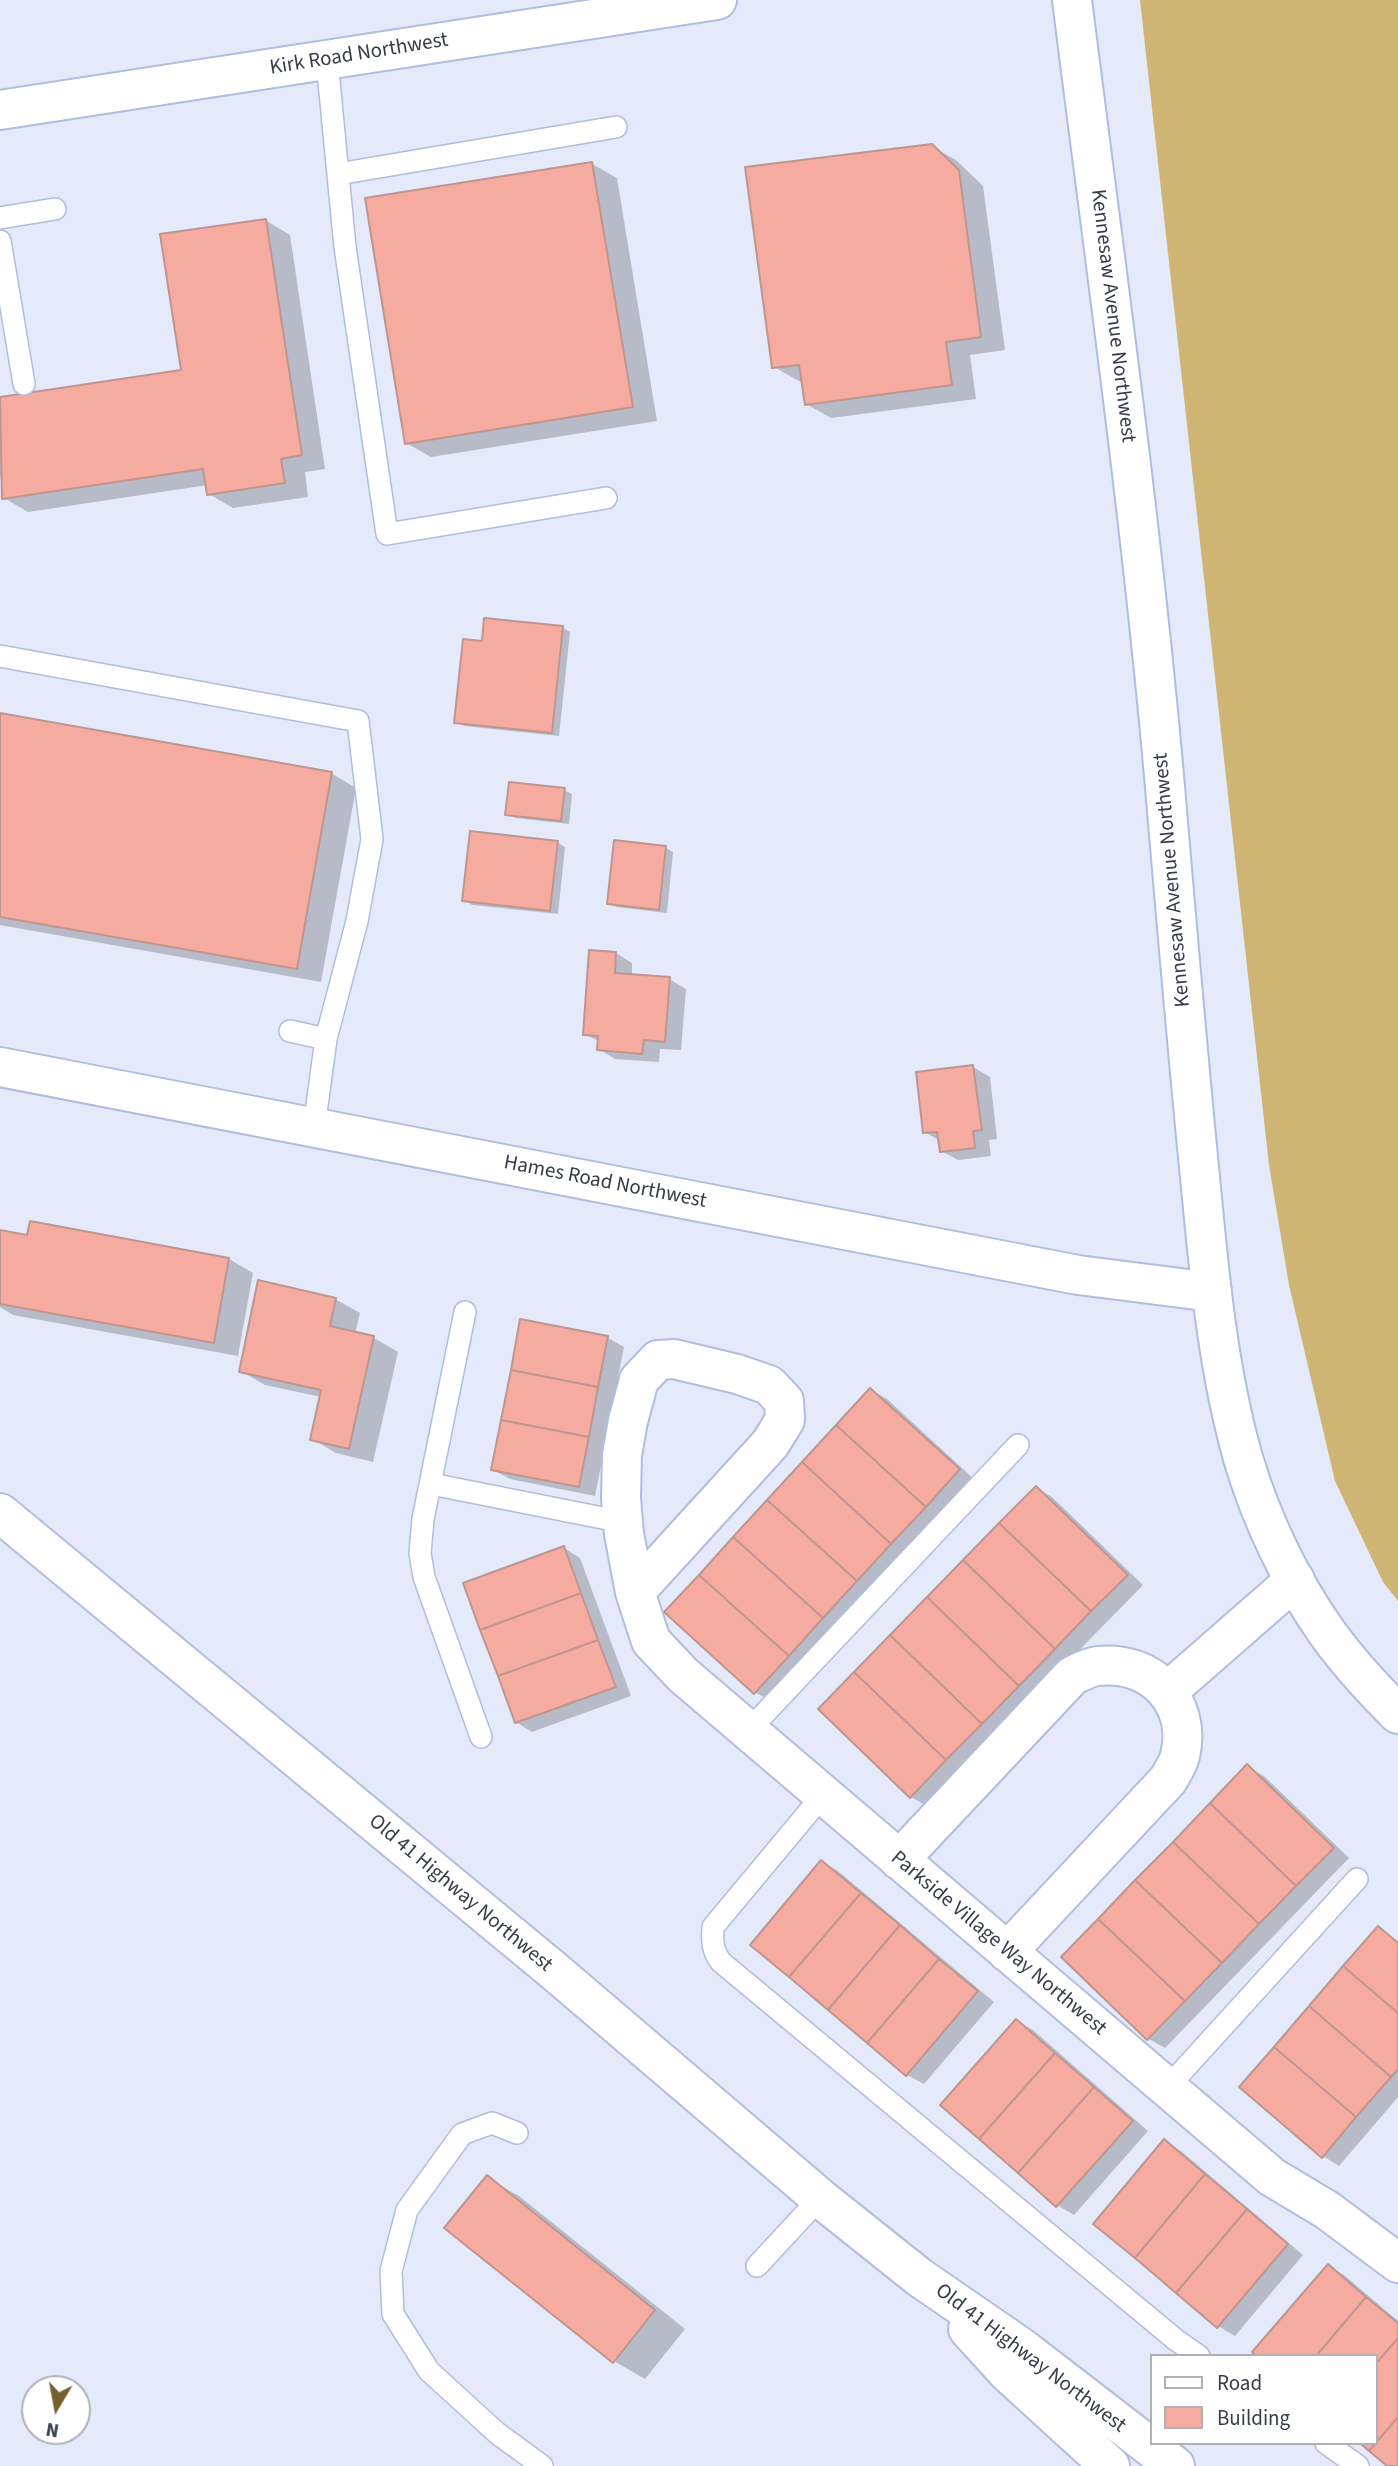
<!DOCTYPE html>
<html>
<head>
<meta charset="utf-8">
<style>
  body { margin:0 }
  #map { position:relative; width:1398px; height:2466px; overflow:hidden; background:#e4eaf9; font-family:"Source Sans 3",sans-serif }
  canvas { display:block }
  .legend { position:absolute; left:1150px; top:2354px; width:228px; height:91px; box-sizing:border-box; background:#fff; border:2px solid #afb1b7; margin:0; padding:9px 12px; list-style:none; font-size:21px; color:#373c4b }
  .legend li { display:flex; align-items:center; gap:14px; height:35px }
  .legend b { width:35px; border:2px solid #afb1b7 }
  .north { position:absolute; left:21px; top:2375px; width:70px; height:70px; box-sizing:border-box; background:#fff; border:2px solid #afb1b7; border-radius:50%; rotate:190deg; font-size:19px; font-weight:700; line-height:28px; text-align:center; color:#373c4b }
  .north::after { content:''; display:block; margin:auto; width:24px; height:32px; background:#74612f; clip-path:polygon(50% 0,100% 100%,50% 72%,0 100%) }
</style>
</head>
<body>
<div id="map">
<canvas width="1398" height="2466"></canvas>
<ul class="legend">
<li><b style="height:9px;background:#fff"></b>Road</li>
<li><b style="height:19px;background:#f5aba0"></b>Building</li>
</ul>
<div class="north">N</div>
</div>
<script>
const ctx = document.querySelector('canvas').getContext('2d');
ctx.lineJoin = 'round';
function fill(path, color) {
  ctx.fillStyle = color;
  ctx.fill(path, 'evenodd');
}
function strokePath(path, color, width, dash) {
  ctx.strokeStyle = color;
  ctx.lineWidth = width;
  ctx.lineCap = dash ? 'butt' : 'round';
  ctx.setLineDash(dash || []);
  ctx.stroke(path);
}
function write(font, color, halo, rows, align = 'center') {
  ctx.font = font + ' "Source Sans 3",sans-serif';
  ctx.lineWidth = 5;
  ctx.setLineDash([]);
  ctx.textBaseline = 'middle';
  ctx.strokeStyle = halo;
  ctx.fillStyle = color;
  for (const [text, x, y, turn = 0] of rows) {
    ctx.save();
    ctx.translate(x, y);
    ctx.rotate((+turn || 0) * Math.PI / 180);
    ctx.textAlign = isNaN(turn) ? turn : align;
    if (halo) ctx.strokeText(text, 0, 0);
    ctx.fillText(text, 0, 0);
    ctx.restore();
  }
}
const forest = new Path2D(`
  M1140,0H1398V1601L1383,1582L1335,1481L1289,1285L1269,1165Z`);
const shadow = new Path2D(`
  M931,146L956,160L983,186L1005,350L970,355L976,399L831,418L806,404L803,381H799L774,367Z
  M592,164L617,178L657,421L431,457L406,443Z
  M265,220L290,235L325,469L305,472L308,497L233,508L209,494L208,485L28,512L4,498L0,474V399L183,372Z
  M563,628L570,632L559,736L464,726L456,722L483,643Z
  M0,714L331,773L356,788L321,982L0,925Z
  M564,790L572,794L569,824L515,818L507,814Z
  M558,843L565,847L558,914L472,905L464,900Z
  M666,848L673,852L667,913L617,907L609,903Z
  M616,953L632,963V976L669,979L686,989L681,1050L660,1049L659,1062L615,1059L599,1049L600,1042L585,1034Z
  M973,1067L990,1077L997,1139L989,1140L991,1156L958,1160L941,1151L940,1141L925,1132Z
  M0,1237H29L229,1259L253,1273L238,1356L13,1315L0,1307Z
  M335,1299L360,1313L355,1334L374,1338L398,1352L373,1462L336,1453L312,1439L321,1397L265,1385L241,1371Z
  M522,1321L608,1338L624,1347L595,1496L510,1479L493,1470Z
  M871,1390L887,1399L975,1480L772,1702L755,1692Z
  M1036,1488L1052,1497L1143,1585L927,1806L911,1797Z
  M564,1548L580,1558L631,1696L532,1732L516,1722Z
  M1247,1767L1264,1776L1349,1858L1165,2048L1149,2039L1063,1957Z
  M822,1862L838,1871L994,2002L924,2084L907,2075L752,1944Z
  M1378,1928L1398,1941V2097L1339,2166L1323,2156Z
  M1017,2021L1033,2030L1148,2131L1074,2215L1057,2205L942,2105Z
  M1165,2142L1181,2151L1303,2255L1235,2336L1218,2326Z
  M487,2178L519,2196L685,2329L645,2379L614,2361Z
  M1328,2266L1344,2275L1398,2321V2466H1389L1375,2443V2356Z`);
const building = new Path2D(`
  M932,144L959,170L981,337L946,342L952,385L805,405L799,365L772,368L745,167Z
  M592,162L633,407L405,444L365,198Z
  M266,219L302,455L281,459L285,483L207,495L203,469L2,499L0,397L181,370L160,234Z
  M484,618L563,626L552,733L454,723L463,639L482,641Z
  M0,713L332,772L297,969L0,917Z
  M509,782L565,788L561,821L505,815Z
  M470,831L558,841L550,911L462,901Z
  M614,840L666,846L659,910L607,904Z
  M589,950L616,952L615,973L670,977L665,1042L644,1040L642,1054L597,1050L598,1036L583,1035Z
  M973,1065L982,1130L973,1131L975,1148L940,1152L937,1132L923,1133L916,1072Z
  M30,1221L229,1258L214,1343L0,1304V1230L27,1235Z
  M258,1280L336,1298L330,1326L374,1336L349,1449L310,1440L321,1390L239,1372Z
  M520,1319L608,1336L598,1387L511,1370Z
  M511,1370L598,1387L589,1437L501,1420Z
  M870,1388L960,1469L926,1507L836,1425Z
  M501,1420L589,1437L579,1487L491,1470Z
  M836,1425L926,1507L891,1544L802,1462Z
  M802,1462L891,1544L857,1581L767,1500Z
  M1036,1486L1128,1575L1091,1611L999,1523Z
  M767,1500L857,1581L823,1618L733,1537Z
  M999,1523L1091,1611L1055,1649L963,1560Z
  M733,1537L823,1618L789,1656L699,1575Z
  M564,1546L581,1593L480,1630L463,1583Z
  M963,1560L1055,1649L1019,1686L927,1597Z
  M699,1575L789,1656L754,1694L664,1612Z
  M581,1593L598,1640L498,1676L480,1630Z
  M927,1597L1019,1686L982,1724L890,1635Z
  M890,1635L982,1724L946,1760L854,1672Z
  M598,1640L616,1687L515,1723L498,1676Z
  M854,1672L946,1760L910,1798L818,1709Z
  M1247,1764L1334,1848L1296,1886L1210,1803Z
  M1210,1803L1296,1886L1259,1924L1173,1842Z
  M1173,1842L1259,1924L1222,1963L1135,1880Z
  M821,1860L861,1893L789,1977L750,1945Z
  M1135,1880L1222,1963L1185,2001L1098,1919Z
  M861,1893L900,1925L828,2010L789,1977Z
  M1098,1919L1185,2001L1147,2040L1061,1957Z
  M900,1925L939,1959L867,2043L828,2010Z
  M1378,1926L1398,1943V2013L1343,1966Z
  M939,1959L978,1991L906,2076L867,2043Z
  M1343,1966L1398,2013V2069L1391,2077L1309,2006Z
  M1309,2006L1391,2077L1356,2117L1274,2047Z
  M1016,2019L1055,2053L979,2139L940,2105Z
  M1274,2047L1356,2117L1322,2158L1239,2087Z
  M1055,2053L1094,2087L1018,2173L979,2139Z
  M1094,2087L1133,2121L1056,2207L1018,2173Z
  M1164,2139L1205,2174L1135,2258L1093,2224Z
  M1205,2174L1247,2209L1176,2293L1135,2258Z
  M487,2175L655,2310L613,2363L444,2228Z
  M1247,2209L1288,2244L1217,2328L1176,2293Z
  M1328,2264L1366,2297L1316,2356H1256L1252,2352Z
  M1366,2297L1398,2323V2338L1375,2365V2356H1316Z
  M1398,2338V2417L1369,2451L1360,2443H1375V2365Z
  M1398,2417V2466H1387L1369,2451Z`);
const lane = new Path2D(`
  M327,61L345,247L387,534L606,498
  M338,174L616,127
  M0,218L55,209
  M0,241L24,384
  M0,656L358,721L372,839L357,921L326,1039L314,1127
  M290,1031L326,1039
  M465,1312L423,1519L420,1553L424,1577L481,1737
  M431,1484L623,1522
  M748,1731L1018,1445
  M823,1795L713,1927C712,1941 712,1950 721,1962L1176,2340L1199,2356
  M1167,2088L1357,1879
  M517,2133L492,2123L462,2134L407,2210L391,2271L393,2314L429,2371L497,2433L542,2466
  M757,2266L820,2198
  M1326,2443L1358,2466`);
const street = new Path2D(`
  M0,110L717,0
  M0,1067L1078,1275L1212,1292
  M635,1592L770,1444L785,1420L784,1401L769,1385L737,1374L674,1359L658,1360L639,1380L628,1421L622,1455L621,1498L624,1534L635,1592L651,1641L683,1675L1272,2177L1327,2210L1398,2263
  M1167,1692L1295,1580
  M899,1860L1072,1676C1080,1672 1089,1667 1098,1666C1151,1660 1193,1702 1180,1756C1178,1764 1172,1773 1168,1780L1007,1952`);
const secondary = new Path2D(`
  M1072,0C1105,262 1142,524 1165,787C1176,917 1187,1047 1200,1177C1209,1271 1217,1366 1243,1458C1261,1519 1291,1582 1328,1634C1349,1663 1373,1689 1398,1714
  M0,1513L553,1970L820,2198L919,2277L1022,2348L1175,2466
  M968,2329L1008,2373L1110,2466`);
const streetNames = [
  ["Kirk Road Northwest",359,55,-9],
  ["Kennesaw Avenue Northwest",1112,316,83],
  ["Kennesaw Avenue Northwest",1173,880,-95],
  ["Hames Road Northwest",605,1183,11],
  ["Old 41 Highway Northwest",460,1894,40],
  ["Parkside Village Way Northwest",998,1944,40],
  ["Old 41 Highway Northwest",1030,2359,37]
];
fill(forest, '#cfb574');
fill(shadow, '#0003');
fill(building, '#f5aba0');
strokePath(building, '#bf958f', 2);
strokePath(lane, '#b0bde1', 24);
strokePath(street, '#b0bde1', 42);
strokePath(secondary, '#b0bde1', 42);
strokePath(lane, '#fff', 21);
strokePath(street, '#fff', 38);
strokePath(secondary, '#fff', 38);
write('21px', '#373c4b', '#fff', streetNames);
</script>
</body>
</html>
